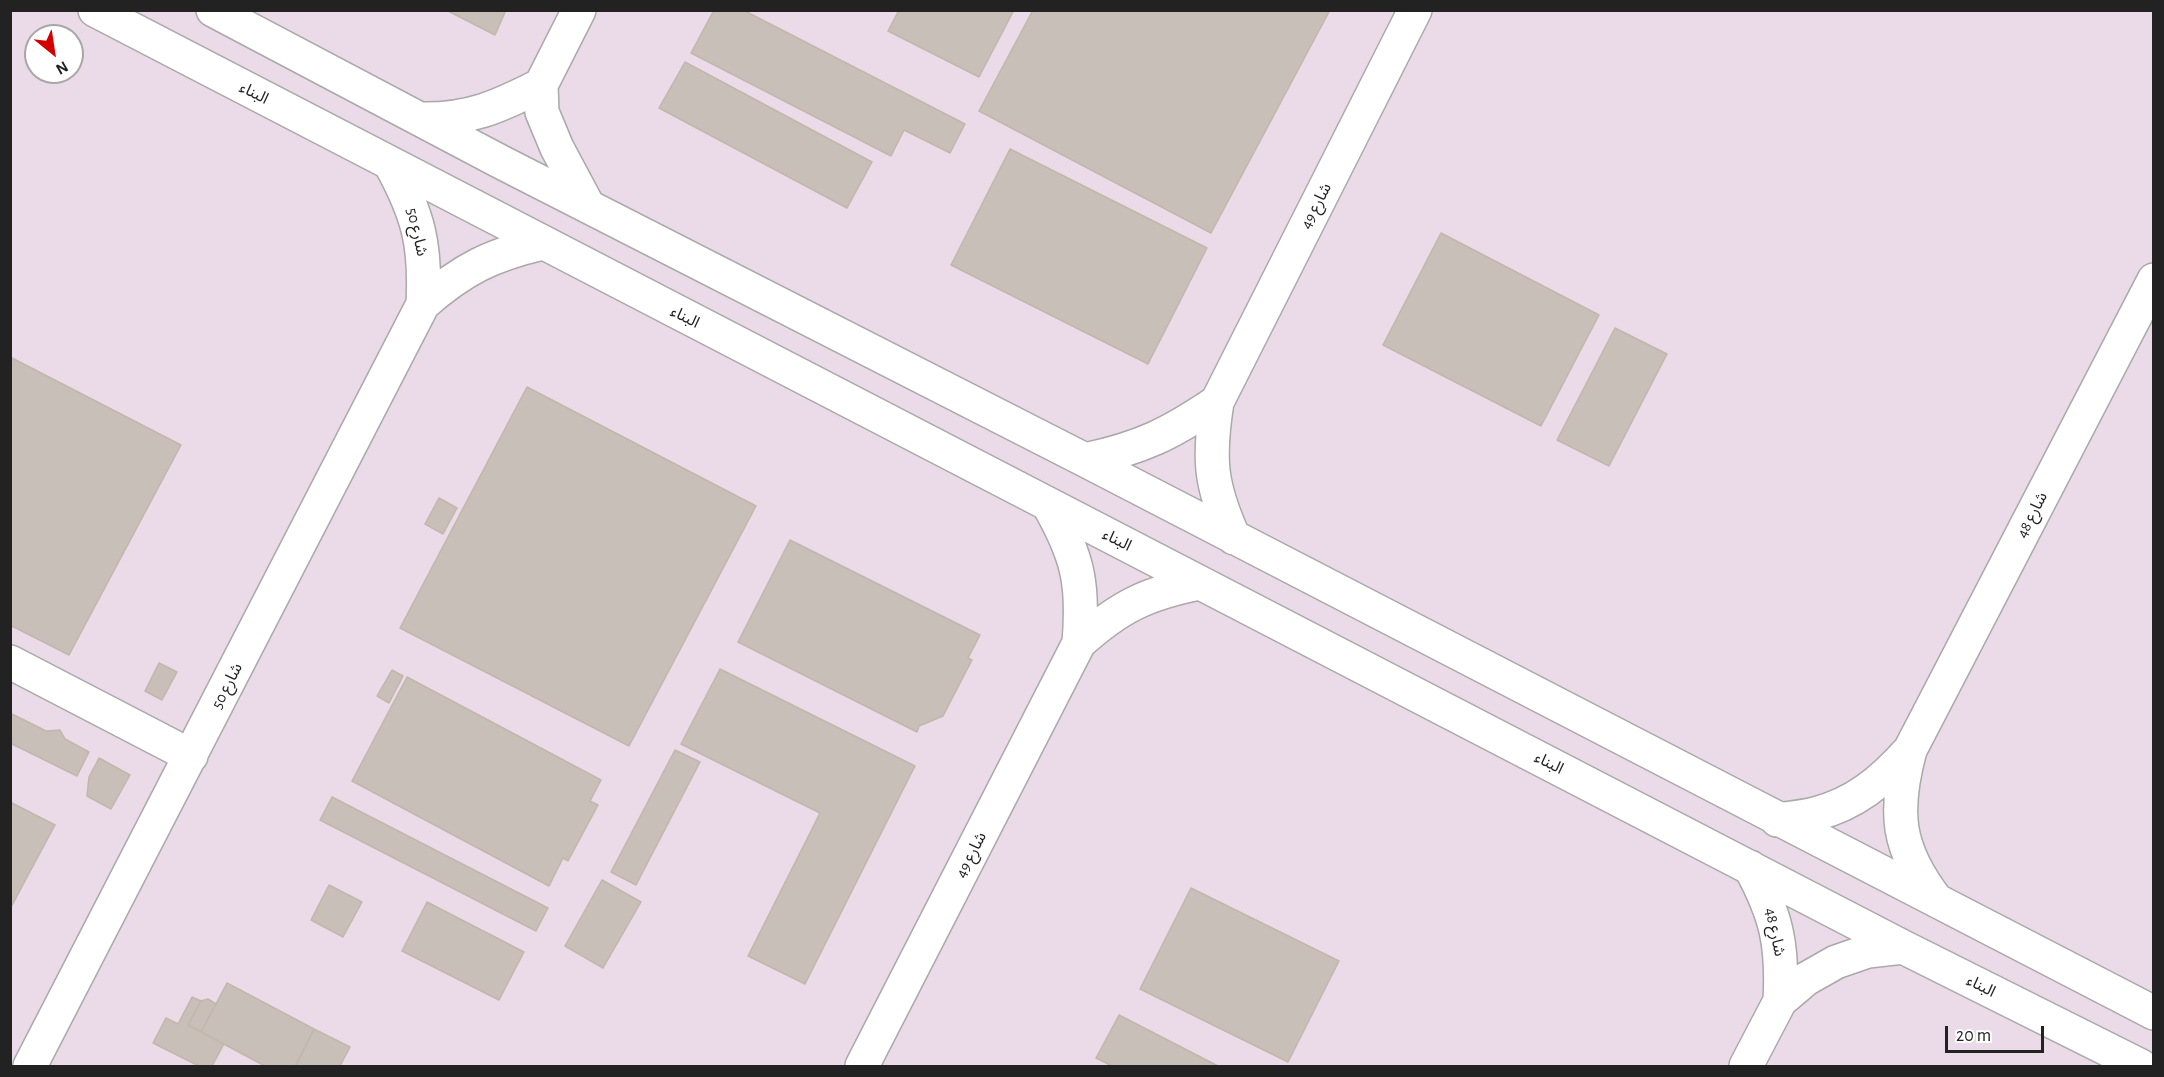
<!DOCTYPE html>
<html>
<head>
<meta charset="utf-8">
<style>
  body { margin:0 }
  #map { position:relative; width:2164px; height:1077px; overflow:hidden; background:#f2efe9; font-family:"Alegreya Sans",sans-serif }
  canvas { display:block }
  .frame { position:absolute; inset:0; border:12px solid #222; pointer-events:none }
  .north { position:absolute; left:24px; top:24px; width:60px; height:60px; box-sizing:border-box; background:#fff; border:2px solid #a7a7a7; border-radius:50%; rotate:150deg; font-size:16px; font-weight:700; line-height:24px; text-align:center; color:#222 }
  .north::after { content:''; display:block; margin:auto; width:21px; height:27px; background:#d40000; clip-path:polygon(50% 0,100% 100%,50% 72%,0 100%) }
  .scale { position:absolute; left:1945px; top:1026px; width:99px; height:27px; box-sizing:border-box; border:3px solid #222; border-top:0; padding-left:8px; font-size:18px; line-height:21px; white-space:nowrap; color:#222; -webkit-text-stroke:4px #fff; paint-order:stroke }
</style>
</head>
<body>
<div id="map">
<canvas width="2164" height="1077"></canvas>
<div class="frame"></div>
<div class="north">N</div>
<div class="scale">20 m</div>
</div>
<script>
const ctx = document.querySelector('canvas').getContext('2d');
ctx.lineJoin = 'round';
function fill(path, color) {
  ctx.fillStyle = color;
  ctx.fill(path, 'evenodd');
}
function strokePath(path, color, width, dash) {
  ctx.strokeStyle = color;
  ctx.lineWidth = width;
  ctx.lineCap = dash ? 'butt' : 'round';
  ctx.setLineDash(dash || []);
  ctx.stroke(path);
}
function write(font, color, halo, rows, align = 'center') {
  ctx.font = font + ' "Alegreya Sans","Noto Sans Arabic",sans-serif';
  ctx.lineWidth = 4.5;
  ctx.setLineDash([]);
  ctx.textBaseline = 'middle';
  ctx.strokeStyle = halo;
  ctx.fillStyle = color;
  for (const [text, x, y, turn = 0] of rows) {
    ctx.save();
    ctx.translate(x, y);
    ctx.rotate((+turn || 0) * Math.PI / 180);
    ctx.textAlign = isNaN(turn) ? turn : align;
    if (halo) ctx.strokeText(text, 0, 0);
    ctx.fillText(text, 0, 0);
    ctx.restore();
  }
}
const industrial = new Path2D(`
  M11,11H2153V1066H11ZM36,36H72V72H36Z`);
const building = new Path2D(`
  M446,10H506L495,35Z
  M714,10H743L965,124L950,153L904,130L891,156L691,53Z
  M899,10H1014L979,77L888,31Z
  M1033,10H1330L1211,233L979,111Z
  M685,62L872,162L847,208L659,108Z
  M1010,149L1207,248L1148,364L951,265Z
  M1441,233L1599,315L1541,426L1383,345Z
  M1615,328L1667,354L1609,466L1557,440Z
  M10,357L181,445L69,655L10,625Z
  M527,387L756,506L629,746L400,628Z
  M439,498L457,508L443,534L425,524Z
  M790,540L980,635L968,658L972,660L943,716L919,726L917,732L738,642Z
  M159,663L177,672L162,700L145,691Z
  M720,669L915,766L805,984L748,956L820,813L681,744Z
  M392,670L403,676L389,703L377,696Z
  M407,677L601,780L590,801L598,805L568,861L563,858L549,886L352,781Z
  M10,713L46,731L60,730L65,739L89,752L77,776L10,743Z
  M675,750L700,762L636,885L611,872Z
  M99,758L130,775L111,809L87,796L89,777Z
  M332,797L548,908L536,931L320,820Z
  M10,802L55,825L10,909Z
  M602,880L641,902L603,968L565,946Z
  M329,885L362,902L343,937L311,920Z
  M1191,888L1339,961L1288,1062L1140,989Z
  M427,902L524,952L499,1000L402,951Z
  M227,983L314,1029L295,1066H265L201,1032Z
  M192,997L201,1001L188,1025L224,1044L212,1066H199L153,1043L166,1018L178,1024Z
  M208,999L216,1004L201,1032L188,1025L201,1001Z
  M1119,1015L1218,1066H1112L1096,1058Z
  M314,1029L350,1047L340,1066H296Z`);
const minor = new Path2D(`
  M95,10L1903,947L2141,1066
  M213,10L501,162L1085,460L2154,1013
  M579,10L541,85L542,112L557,148L588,206
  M420,119C469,120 498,107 541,85
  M391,165C419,216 426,246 423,304
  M1085,460C1141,448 1170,434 1217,402
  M1048,504C1078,556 1084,584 1079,643
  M1234,538C1210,485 1208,459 1217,402L1415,10
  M10,662L191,756
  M1777,820C1790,818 1803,817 1815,814C1855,804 1882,781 1909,751
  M1750,867C1777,916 1783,946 1780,1001
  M1937,901C1897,849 1893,813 1910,750L2154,280
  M30,1066L423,304C463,269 491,255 543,243
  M862,1066L1079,643C1119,607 1147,593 1200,583
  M1746,1066L1780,1001L1806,979L1836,962L1868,951L1903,947`);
const streetNames = [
  ["البناء",254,93,27],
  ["شارع 49",1316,206,-63],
  ["شارع 50",417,232,77],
  ["البناء",685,317,27],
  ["شارع 48",2032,515,-63],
  ["البناء",1117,540,27],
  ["شارع 50",227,686,-63],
  ["البناء",1549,763,27],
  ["شارع 49",971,855,-63],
  ["شارع 48",1775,932,78],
  ["البناء",1981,986,27]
];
fill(industrial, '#ebdbe8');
fill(building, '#c7bfb8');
strokePath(building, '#c4b6ab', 1.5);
strokePath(minor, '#a9a9a9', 36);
strokePath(minor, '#fff', 33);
write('16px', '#222', '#fff', streetNames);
</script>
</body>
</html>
